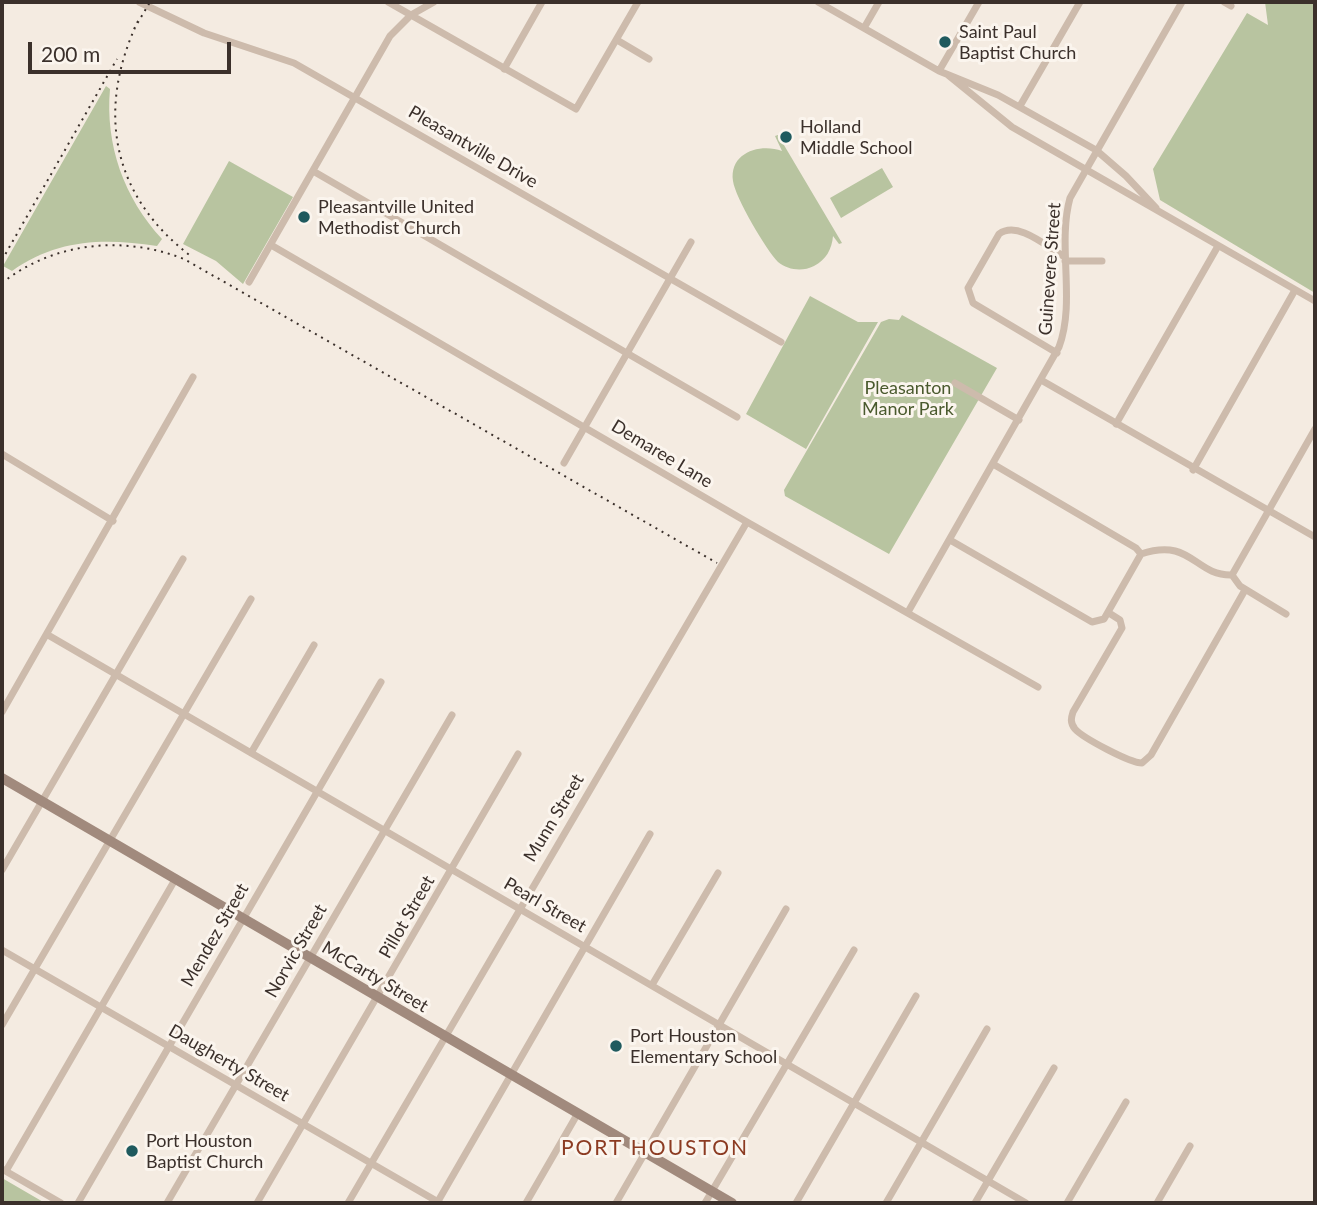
<!DOCTYPE html>
<html>
<head>
<meta charset="utf-8">
<style>
  body { margin:0 }
  #map { position:relative; width:1317px; height:1205px; overflow:hidden; background:#f4ebe1; font-family:Lato,sans-serif }
  canvas { display:block }
  .frame { position:absolute; inset:0; border:4px solid #3b302b; pointer-events:none }
  .scale { position:absolute; left:28px; top:42px; width:203px; height:32px; box-sizing:border-box; border:4px solid #3b302b; border-top:0; padding-left:9px; font-size:21px; line-height:24px; white-space:nowrap; color:#3b302b; -webkit-text-stroke:5px #fbf5ee; paint-order:stroke }
</style>
</head>
<body>
<div id="map">
<canvas width="1317" height="1205"></canvas>
<div class="frame"></div>
<div class="scale">200 m</div>
</div>
<script>
const ctx = document.querySelector('canvas').getContext('2d');
ctx.lineJoin = 'round';
function fill(path, color) {
  ctx.fillStyle = color;
  ctx.fill(path, 'evenodd');
}
function strokePath(path, color, width, dash) {
  ctx.strokeStyle = color;
  ctx.lineWidth = width;
  ctx.lineCap = dash ? 'butt' : 'round';
  ctx.setLineDash(dash || []);
  ctx.stroke(path);
}
function write(font, color, halo, rows, align = 'center') {
  ctx.font = font + ' Lato,sans-serif';
  ctx.lineWidth = 6;
  ctx.setLineDash([]);
  ctx.textBaseline = 'middle';
  ctx.strokeStyle = halo;
  ctx.fillStyle = color;
  for (const [text, x, y, turn = 0] of rows) {
    ctx.save();
    ctx.translate(x, y);
    ctx.rotate((+turn || 0) * Math.PI / 180);
    ctx.textAlign = isNaN(turn) ? turn : align;
    if (halo) ctx.strokeText(text, 0, 0);
    ctx.fillText(text, 0, 0);
    ctx.restore();
  }
}
const green = new Path2D(`
  M1265,2H1315V293L1160,200L1153,169L1247,13L1268,25Z
  M106,86L110,89C105,145 124,198 162,239L157,246C104,238 57,239 12,271L3,266Z
  M778,135L842,243L839,244L833,236C832,249 826,260 814,266C802,272 788,270 778,262C766,250 735,197 733,181C729,152 761,143 782,151L775,136Z
  M229,161L293,197L243,284L216,261L183,244Z
  M882,168L893,187L841,218L830,198Z
  M810,296L858,322H878L806,449L746,414Z
  M902,315L997,368L889,554L785,496L784,490L881,322L889,319L899,320Z
  M2,1178L45,1203H2Z`);
const minor = new Path2D(`
  M139,2L204,33L294,63L781,342
  M388,2L576,109L638,2
  M818,2L939,71L998,95L1096,150L1126,176L1156,208
  M1224,2L1231,6
  M864,28L879,2
  M617,40L649,59
  M504,69L542,2
  M939,71L979,2
  M948,75L1012,127L1315,301
  M1020,106L1080,2
  M313,171L737,417
  M271,245L747,522L1038,687
  M1065,261H1102
  M249,282L390,36L411,15L434,2
  M1057,353L973,303L968,288L999,234C1018,220 1047,247 1065,257
  M1041,380L1315,537
  M955,383L1019,420
  M1116,424L1218,246
  M2,454L113,521
  M564,463L691,242
  M993,464L1136,548L1141,554
  M1193,470L1295,290
  M950,540L1092,622L1104,619L1141,554
  M1141,554C1192,537 1194,576 1232,575
  M1232,575L1315,429
  M1232,575L1240,586L1286,614
  M908,612L1059,347C1076,302 1057,245 1070,198L1182,2
  M1109,613L1120,620L1122,628L1073,712C1071,718 1070,723 1075,729C1083,738 1130,763 1142,763L1151,755L1245,590
  M48,635L1026,1203
  M2,712L193,377
  M251,753L314,645
  M2,870L183,559
  M2,950L440,1203
  M652,985L718,873
  M2,1025L251,599
  M2,1169L61,1203
  M6,1171L176,878
  M78,1203L381,682
  M167,1203L452,715
  M257,1203L518,754
  M348,1203L747,522
  M437,1203L650,834
  M526,1203L578,1113
  M616,1203L786,909
  M705,1203L854,950
  M796,1203L916,996
  M886,1203L987,1029
  M975,1203L1054,1068
  M1067,1203L1126,1102
  M1157,1203L1190,1146`);
const secondary = new Path2D(`
  M2,778L732,1203`);
const rail = new Path2D(`
  M138,21C96,110 111,196 192,257
  M134,29L150,2
  M2,260L117,59
  M2,283C54,242 123,235 184,259L717,563`);
const markers = [
  [945,42,7,"#1f5a5e"],
  [786,137,7,"#1f5a5e"],
  [304,217,7,"#1f5a5e"],
  [616,1046,7,"#1f5a5e"],
  [132,1151,7,"#1f5a5e"]
];
const poiNames = [
  ["Saint Paul",959,32],
  ["Baptist Church",959,53],
  ["Holland",800,127],
  ["Middle School",800,148],
  ["Pleasantville United",318,207],
  ["Methodist Church",318,228],
  ["Port Houston",630,1036],
  ["Elementary School",630,1057],
  ["Port Houston",146,1141],
  ["Baptist Church",146,1162]
];
const streetNames = [
  ["Pleasantville Drive",473,147,30],
  ["Guinevere Street",1050,269,-86],
  ["Demaree Lane",662,454,31],
  ["Munn Street",554,818,-59],
  ["Pearl Street",545,905,30],
  ["Pillot Street",407,917,-60],
  ["Mendez Street",215,935,-60],
  ["Norvic Street",296,951,-60],
  ["McCarty Street",375,977,31],
  ["Daugherty Street",229,1063,30]
];
const parkNames = [
  ["Pleasanton",908,388],
  ["Manor Park",908,409]
];
const quarterNames = [
  ["PORT HOUSTON",655,1148]
];
fill(green, '#b8c4a0');
strokePath(minor, '#cdbbac', 7);
strokePath(secondary, '#a18a7d', 10);
strokePath(rail, '#3b302b', 2, [2, 5]);
for (const [x, y, r, color] of markers) {
  const dot = new Path2D();
  dot.arc(x, y, r, 0, 2 * Math.PI);
  ctx.fillStyle = color;
  ctx.fill(dot);
  strokePath(dot, '#fbf5ee', 2.5);
}
write('18px', '#3b302b', '#fbf5ee', poiNames, 'left');
write('18px', '#3b302b', '#fbf5ee', streetNames);
write('18px', '#4a5a2e', '#fbf5ee', parkNames);
ctx.letterSpacing = '2px';
write('21px', '#8c3b22', '#fbf5ee', quarterNames);
ctx.letterSpacing = '0px';
</script>
</body>
</html>
